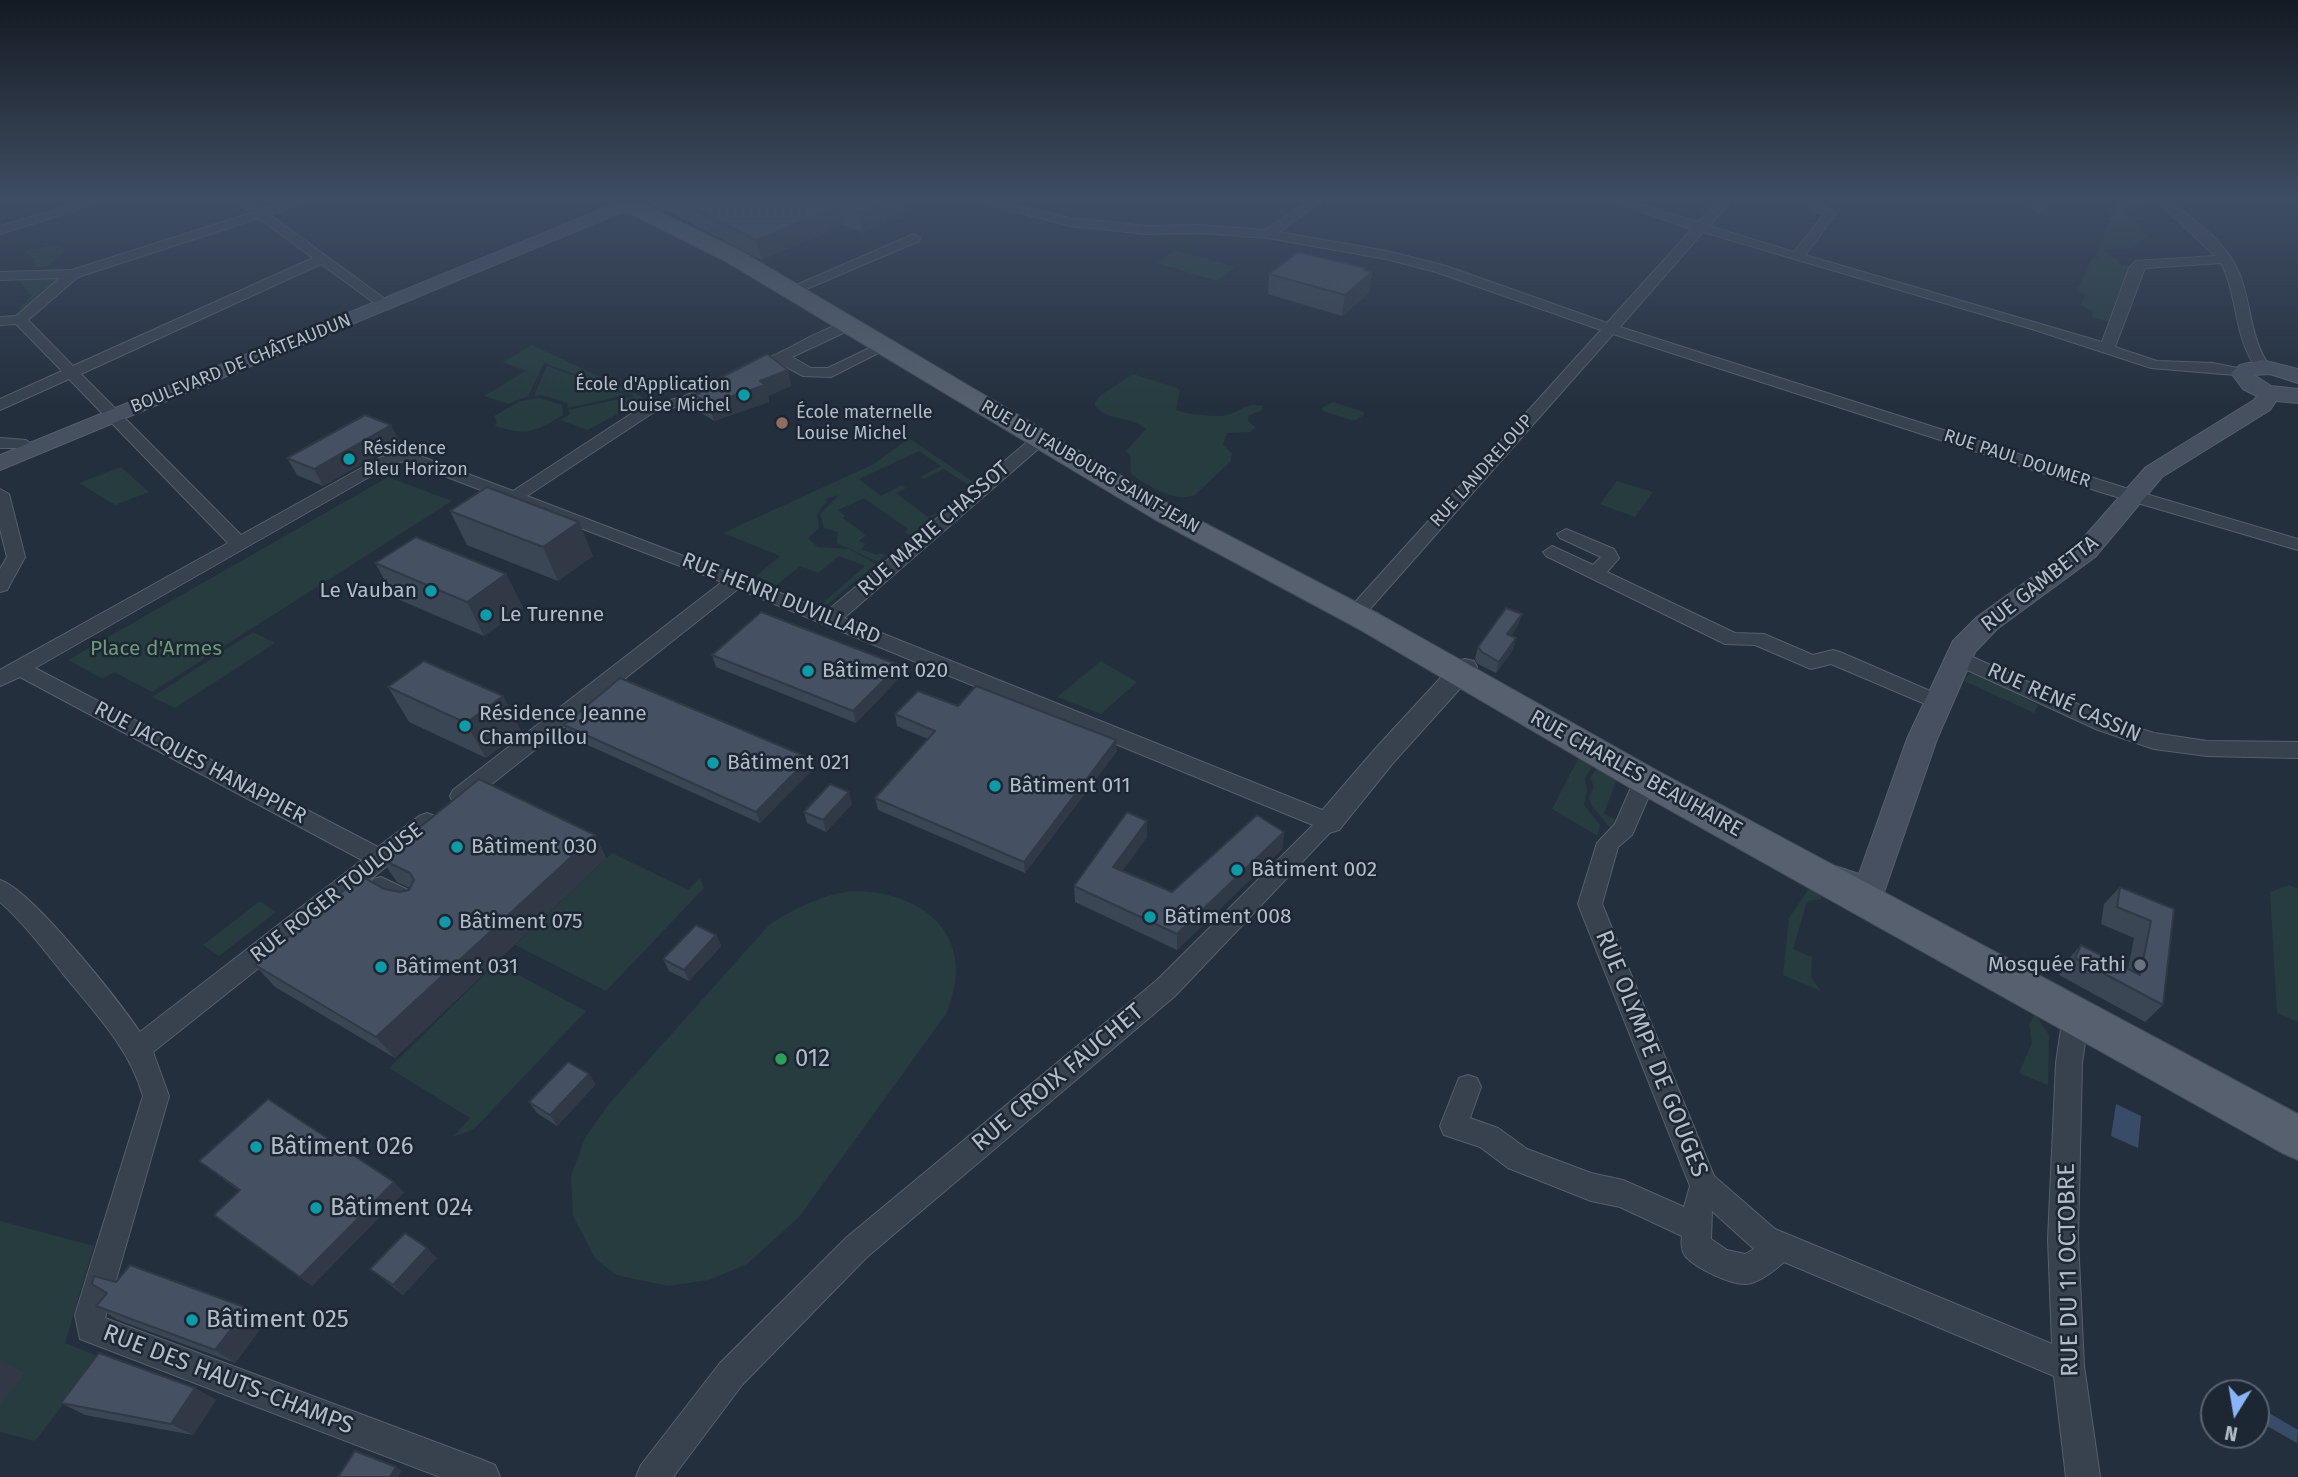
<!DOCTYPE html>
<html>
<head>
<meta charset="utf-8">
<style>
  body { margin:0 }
  #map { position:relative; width:2298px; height:1477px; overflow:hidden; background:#242f3e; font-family:"Fira Sans",sans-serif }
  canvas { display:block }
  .north { position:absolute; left:2200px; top:1379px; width:70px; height:70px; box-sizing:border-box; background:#1d2633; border:2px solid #59626f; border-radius:50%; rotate:191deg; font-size:19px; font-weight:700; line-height:28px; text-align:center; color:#b4bcc9 }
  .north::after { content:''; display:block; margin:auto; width:24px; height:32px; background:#8ab4f8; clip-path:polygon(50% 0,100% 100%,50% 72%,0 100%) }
</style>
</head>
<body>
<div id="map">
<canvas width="2298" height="1477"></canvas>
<div class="north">N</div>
</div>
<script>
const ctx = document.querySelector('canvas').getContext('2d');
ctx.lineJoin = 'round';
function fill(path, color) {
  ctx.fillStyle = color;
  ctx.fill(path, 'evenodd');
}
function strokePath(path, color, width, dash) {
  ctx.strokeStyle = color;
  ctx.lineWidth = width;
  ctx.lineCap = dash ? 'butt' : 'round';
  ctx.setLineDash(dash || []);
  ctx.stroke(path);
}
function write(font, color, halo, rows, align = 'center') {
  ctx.font = font + ' "Fira Sans",sans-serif';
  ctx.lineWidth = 5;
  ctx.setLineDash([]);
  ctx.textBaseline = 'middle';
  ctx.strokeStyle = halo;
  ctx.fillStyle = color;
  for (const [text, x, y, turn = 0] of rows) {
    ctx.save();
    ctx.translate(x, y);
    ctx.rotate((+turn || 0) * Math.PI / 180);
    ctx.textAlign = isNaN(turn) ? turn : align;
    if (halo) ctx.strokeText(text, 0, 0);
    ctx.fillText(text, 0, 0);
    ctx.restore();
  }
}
const green = new Path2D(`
  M2118,201H2146L2152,207H2122L2151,239L2138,240L2141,243L2132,245L2131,248L2103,250L2119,261L2118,264L2129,266L2109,322L2092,317L2093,311L2081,305L2085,295L2077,290L2092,258L2106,260L2094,257Z
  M50,246H60L65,251L48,266L34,267L37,263H32L36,260L24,251Z
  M1176,250L1235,267L1217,281L1157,263Z
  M23,278L57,277L61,278L24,312L18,308L32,296L19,281Z
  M532,345L638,395L647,399L587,430L560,420L570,414L568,410L635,396L544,363L528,396L508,404L484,396L526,371L503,362Z
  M547,366L626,395L567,408L568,403L542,395L534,396Z
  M1133,374L1177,388L1180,390L1176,410C1185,414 1210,416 1220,416C1238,416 1242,401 1263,406L1261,411L1249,415L1248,421L1255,427L1250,432L1227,433L1223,444L1232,454L1231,461L1195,495C1174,503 1148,486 1131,474L1130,455L1125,452L1146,429C1131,415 1105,422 1094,404L1101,395Z
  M540,398L562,405L563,415C535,432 527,436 495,426L497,422L494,416L520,401Z
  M1333,402L1364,412V415L1354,421L1323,411L1322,408Z
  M909,438L975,483L970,486L944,469L924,479L920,477L941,466L919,451L859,479L881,496L902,485L906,488L896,493L928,517L939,512L911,535L904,533L908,529L864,498L838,510L845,516L843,518L866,535L859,541L866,544L861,549L877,555L880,553L886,555L878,562L837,543L838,532L824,528L820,514L839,495L825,499L827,501L817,514L819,528L808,538L818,547L849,549L876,564L827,605L823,603L865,566L839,556L818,573L800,566L777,585L756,576L780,556L723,533L874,464Z
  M121,467L149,492L115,505L79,483Z
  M388,477L452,501L152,692L114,672L103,679L68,660Z
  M1617,481L1653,492L1635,517L1600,504Z
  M253,632L275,643L175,708L152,697Z
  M1101,661L1137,682L1101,714L1057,697Z
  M1976,673L2038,705L2034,713L1964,681L1969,674Z
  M1579,757L1592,766L1585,778L1587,790L1584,805L1600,825L1598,836L1552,809Z
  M1596,769L1617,778L1604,814L1619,821L1611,829L1592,806L1589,798L1594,786L1590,778Z
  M612,853L688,890L700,878L704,888L606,991L515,945Z
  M1812,884L1824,893L1821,899L1807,901L1793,949L1812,957L1811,977L1821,991L1783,975L1789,918Z
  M2289,885L2298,889V1022L2277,1013L2270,892Z
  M852,891C926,891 979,938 946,1014L799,1217L747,1264L709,1280L668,1286L616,1275L595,1258L573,1216L571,1176L585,1138L609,1104L769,925C795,908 821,895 852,891Z
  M260,901L276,912L219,956L203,945Z
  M496,963L586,1011L474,1129L453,1137L470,1118L389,1068Z
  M2035,1014L2049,1035L2048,1085L2019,1073L2032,1043L2029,1024Z
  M0,1221L94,1246L65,1343L100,1357L35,1441L0,1432Z`);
const water = new Path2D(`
  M2116,1104L2141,1116L2138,1148L2111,1136Z
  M2262,1409L2298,1430L2297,1443L2260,1422Z`);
const minor = new Path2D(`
  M85,201H104L0,234V226Z
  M237,201H251L262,209L289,201H307L270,215L392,304L390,307H380L321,264L81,374L241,535L381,457L406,451L412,453L513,491L643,406L683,397L721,379L729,384L726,387L693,403L654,412L527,496L827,611L1033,437H1045L1047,440L1045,443L844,618L1337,816L1340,822L1175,996L867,1257L742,1385L673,1477H636L641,1465L720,1363L847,1237L1157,980L1313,825L738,589L469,802L461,804L453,802L450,796L453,790L722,582L405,461L392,464L35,668L378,847L419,816L427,813L435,816L438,822L435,828L153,1052L169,1096L105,1318L483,1460L495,1465L500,1477H440L80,1339L75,1315L143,1096C130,1049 95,1013 64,975C44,950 25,924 0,902V880C32,890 118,1000 140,1032L362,860L20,677L0,686V670L228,543L69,379L0,410V399L62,371L16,324L0,325V317L16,316L60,278L0,280V272L72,270L251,213ZM259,218L313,258L73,366L28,320L78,277Z
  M976,201H997L1070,218L1147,226L1201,225L1265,230L1308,201H1322L1279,232L1387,251L1446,266L1607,323L1692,229L1610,201H1628L1698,222L1717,201H1730L1709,226L1794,252L1823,215L1812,209L1810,201H1822V204L1836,214L1805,255L2102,342L2129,268L2136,261L2215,256L2157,201H2170C2197,222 2227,243 2240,275C2252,307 2250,339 2270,367L2268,370H2258C2233,338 2239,298 2221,263L2145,268L2115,347L2157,361L2213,363L2247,370L2250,373L2247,376L2151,368L2032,329L1703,232L1620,327L2119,486L2298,539V550L2107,494L1613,334L1362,618H1348L1346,614L1348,610L1601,330L1436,272L1386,259L1268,238L1201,233L1147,234L1070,226Z
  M2035,201H2047L2042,210L2038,211L2032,207Z
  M914,234L920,238L919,241L797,293H787L785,290Z
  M849,321L854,322V328L792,357L811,368H828L880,343L885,342L892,346L831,377L803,376L781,364L771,369L750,373L743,369L745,366C781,357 812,331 849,321Z
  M0,438L26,440L40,450L32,455L17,448H0Z
  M0,489L9,494L25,557L7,590L0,592V569L7,557L0,529Z
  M1566,529L1614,549L1619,558L1607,572L1735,633L1764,634L1813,655L1833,650L1840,652L1944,697L1947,702L1944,707L1937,709L1831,664L1811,669L1755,645L1725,644L1546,556L1543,552L1552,546L1593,565L1601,557L1560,538L1557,534Z
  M1957,650L2113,720L2154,733L2207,741L2298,742V758L2207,756L2154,749L2098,730L1950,662L1947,657L1950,652Z
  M1645,772L1653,774L1656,780L1632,835L1618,847L1602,904L1714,1176L1775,1229L2052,1344L2048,1239L2056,1063L2061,1029L2056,1009L2060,1001L2069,998L2078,1001L2087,1029L2082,1063L2078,1239L2084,1366L2100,1477H2066L2054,1376L1784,1262C1775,1270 1759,1283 1746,1284C1731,1285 1696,1268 1686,1257C1681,1251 1681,1243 1682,1236L1620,1207L1591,1201L1508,1168L1480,1147L1444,1135L1440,1126L1459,1078L1468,1075L1477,1078L1481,1087L1470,1118L1498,1128L1527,1149L1591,1173L1623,1180L1684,1207L1690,1186L1578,904L1597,843L1615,824L1637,774ZM1712,1211L1754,1249L1745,1254L1727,1250L1711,1239Z
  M381,877L421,896L425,903L421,910C407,915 376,900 369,886L373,879Z`);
const tertiary = new Path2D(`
  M1465,659L1474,661L1477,667L1474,673L1393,763L1339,830L1329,833L1319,830L1315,822L1319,814L1375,749L1456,661Z`);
const secondary = new Path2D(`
  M620,202L646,204L666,216L657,221L637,213L622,212L0,470V455Z
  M2262,360L2298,369V383L2270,374L2254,375L2271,386L2298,389V403L2276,401L2270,410L2162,477L2095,557L1997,629L1975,652L1937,739L1882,898C1861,905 1829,900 1819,879L1823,870L1835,866L1859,874L1907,739L1953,641L1977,617L2077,545L2146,467L2254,400L2257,396L2243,389L2231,373L2240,365Z`);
const primary = new Path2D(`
  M610,201H636L741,251L1174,507L1379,614L1658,771L2298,1114V1160L2282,1153L1632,789L1357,628L1154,519L725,261L613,205Z`);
const wall = new Path2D(`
  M648,201H905L906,212L862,233L844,225L761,260Z
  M1366,268V270L1372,272L1369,293L1342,316L1268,294L1269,274Z
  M791,386L768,396L769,402L714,421L700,412L695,395H696L695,391Z
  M400,442L323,486L297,475L287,458Z
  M450,511L593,556L558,581L467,545Z
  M375,563L506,574L523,608L484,636L395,598Z
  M1522,614L1518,625L1511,636L1516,638L1513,650L1496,673L1478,664L1475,659L1478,647Z
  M712,655L899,665L901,676L856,723L716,667Z
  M388,687L503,696L521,731L486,758L409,722Z
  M958,706L1117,751L1025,873L878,810L875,798L928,739L897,726L895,714Z
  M564,725L812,770L760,823L570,737Z
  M852,804L826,832L807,823L804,812Z
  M1147,821V837L1122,871L1172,892L1284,832L1282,849L1177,950L1075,902L1074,886Z
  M595,835L606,858L395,1058L275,987L255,965L384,889L400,892L409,890L410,888L397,882L381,859Z
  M2120,887L2174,909L2163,1005L2145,1022L2059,975L2066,962L2081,945L2128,969L2134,938L2101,924L2104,904Z
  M716,935L721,946L689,981L669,971L663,959Z
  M596,1084L557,1126L537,1113L529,1102Z
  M199,1161L404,1192L312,1286L214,1215L239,1191Z
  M437,1258L403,1295L370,1269Z
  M116,1282L247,1308L266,1321L235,1363L118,1320L96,1306L106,1294L92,1284Z
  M195,1388L216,1400L193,1435L85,1415L61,1403Z`);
const shadedWall = new Path2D(`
  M885,201H905L906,212L862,233L858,213Z
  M841,206L844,225L761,260L756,240Z
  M1366,268L1365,278L1372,272L1369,293L1342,316L1345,295Z
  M788,370L791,386L768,396L769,402L714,421L709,404Z
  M391,425L400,442L323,486L314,469Z
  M579,522L593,556L558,581L543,547Z
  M506,574L523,608L484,636L467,602Z
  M1522,614L1518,625L1504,646L1507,634Z
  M1516,638L1513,650L1496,673L1499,662Z
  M899,665L901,676L856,723L853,711Z
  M503,696L521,731L486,758L466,723Z
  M1116,740L1117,751L1025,873L1024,862Z
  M809,758L812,770L760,823L756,812Z
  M849,792L852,804L826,832L823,820Z
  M1147,821V837L1113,884V867Z
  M1284,832L1282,849L1177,950V934Z
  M595,835L606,858L395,1058L376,1037Z
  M716,935L721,946L689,981L684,970Z
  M589,1074L596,1084L557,1126L550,1115Z
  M394,1182L404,1192L312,1286L300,1277Z
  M427,1248L437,1258L403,1295L393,1285Z
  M247,1308L266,1321L235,1363L215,1350Z
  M0,1360L25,1373L0,1406Z
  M195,1388L216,1400L193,1435L171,1424Z
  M396,1467L402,1471L398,1477H390Z`);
const building = new Path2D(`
  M680,201H885L858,213L841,206L756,240Z
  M1298,252L1366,268L1364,270L1372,272L1345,295L1269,274Z
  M767,354L788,370L760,381L765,385L709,404L695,395L700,393L695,391Z
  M365,415L391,425L314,469L287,458Z
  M487,487L579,522L543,547L450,511Z
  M416,537L506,574L467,602L375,563Z
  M1506,608L1522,614L1507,634L1516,638L1499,662L1482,652L1478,647Z
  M761,612L899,665L853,711L712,655Z
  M424,661L503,696L466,723L388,687Z
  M620,678L809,758L756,812L564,725Z
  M976,686L1116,740L1024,862L875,798L935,731L895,714L918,691L958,706Z
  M479,779L595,835L376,1037L255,965L361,876L384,889L400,892L409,890L414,880L410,873L381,859Z
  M830,784L849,792L823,820L804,812Z
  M1127,812L1147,821L1113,867L1172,892L1257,815L1284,832L1177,934L1074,886Z
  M2120,887L2174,909L2163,1005L2075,958L2081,945L2140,975L2151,921L2117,907Z
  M696,925L716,935L684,970L663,959Z
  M568,1062L589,1074L550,1115L529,1102Z
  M268,1099L394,1182L300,1277L214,1215L240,1190L199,1161Z
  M405,1233L427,1248L393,1285L370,1269Z
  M130,1265L247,1308L215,1350L96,1306L107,1293L92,1284L94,1276L116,1282Z
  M99,1353L195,1388L171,1424L61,1403Z
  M355,1451L396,1467L390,1477H338Z`);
const markers = [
  [744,395,7,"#0f9aa8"],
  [782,423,7,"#8d6e63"],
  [349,459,7,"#0f9aa8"],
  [431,591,7,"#0f9aa8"],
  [486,615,7,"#0f9aa8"],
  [808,671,7,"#0f9aa8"],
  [465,726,7,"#0f9aa8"],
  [713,763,7,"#0f9aa8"],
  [995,786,7,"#0f9aa8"],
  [457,847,7,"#0f9aa8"],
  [1237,870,7,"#0f9aa8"],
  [1150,917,7,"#0f9aa8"],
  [445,922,7,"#0f9aa8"],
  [2140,965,7,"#6b7280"],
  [381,967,7,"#0f9aa8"],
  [781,1059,7,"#2e9e5b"],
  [256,1147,7,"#0f9aa8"],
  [316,1208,7,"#0f9aa8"],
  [192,1320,7,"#0f9aa8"]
];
const farStreetnames = [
  ["BOULEVARD DE CHÂTEAUDUN",241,364,-22],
  ["RUE PAUL DOUMER",2017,459,18],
  ["RUE DU FAUBOURG SAINT-JEAN",1090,467,30],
  ["RUE LANDRELOUP",1482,471,-48]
];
const farPoinames = [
  ["École d'Application",730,385,"right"],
  ["Louise Michel",730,406,"right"],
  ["École maternelle",796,413],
  ["Louise Michel",796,434],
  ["Résidence",363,449],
  ["Bleu Horizon",363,470]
];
const streetNames = [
  ["RUE MARIE CHASSOT",934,529,-41],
  ["RUE GAMBETTA",2040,584,-38],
  ["RUE HENRI DUVILLARD",781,599,22],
  ["RUE RENÉ CASSIN",2064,703,24],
  ["RUE JACQUES HANAPPIER",200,763,28],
  ["RUE CHARLES BEAUHAIRE",1636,774,29],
  ["RUE ROGER TOULOUSE",337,893,-38]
];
const poiNames = [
  ["Le Vauban",417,591,"right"],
  ["Le Turenne",500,615],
  ["Bâtiment 020",822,671],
  ["Résidence Jeanne",479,714],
  ["Champillou",479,738],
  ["Bâtiment 021",727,763],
  ["Bâtiment 011",1009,786],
  ["Bâtiment 030",471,847],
  ["Bâtiment 002",1251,870],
  ["Bâtiment 008",1164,917],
  ["Bâtiment 075",459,922],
  ["Mosquée Fathi",2126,965,"right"],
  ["Bâtiment 031",395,967]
];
const parkNames = [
  ["Place d'Armes",156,649]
];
const nearStreetnames = [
  ["RUE OLYMPE DE GOUGES",1651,1054,68],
  ["RUE CROIX FAUCHET",1058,1078,-40],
  ["RUE DU 11 OCTOBRE",2069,1270,-91],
  ["RUE DES HAUTS-CHAMPS",228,1380,21]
];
const nearPoinames = [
  ["012",795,1059],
  ["Bâtiment 026",270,1147],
  ["Bâtiment 024",330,1208],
  ["Bâtiment 025",206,1320]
];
fill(green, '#263c3f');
fill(water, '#394c67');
strokePath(minor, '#565f6c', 2);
strokePath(tertiary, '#565f6c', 2);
strokePath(secondary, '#565f6c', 2);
strokePath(primary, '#414a57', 2);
fill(minor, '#38414e');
fill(tertiary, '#38414e');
fill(secondary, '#465061');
fill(primary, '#56606e');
fill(wall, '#3b4654');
fill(shadedWall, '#303945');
fill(building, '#455162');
strokePath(building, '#303945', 2);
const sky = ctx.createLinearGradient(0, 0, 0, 408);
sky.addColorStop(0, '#141a22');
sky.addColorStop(0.49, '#3f4d63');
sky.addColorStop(1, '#3f4d6300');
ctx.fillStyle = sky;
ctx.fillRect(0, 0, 2298, 408);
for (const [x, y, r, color] of markers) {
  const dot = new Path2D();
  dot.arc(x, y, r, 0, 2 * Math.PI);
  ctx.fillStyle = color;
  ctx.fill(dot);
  strokePath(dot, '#1d2633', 2.5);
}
write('18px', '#b4bcc9', '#1d2633', farStreetnames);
write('18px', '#b4bcc9', '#1d2633', farPoinames, 'left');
write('21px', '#b4bcc9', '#1d2633', streetNames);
write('21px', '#b4bcc9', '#1d2633', poiNames, 'left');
write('21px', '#6b9a76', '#1d2633', parkNames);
write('24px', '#b4bcc9', '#1d2633', nearStreetnames);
write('24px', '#b4bcc9', '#1d2633', nearPoinames, 'left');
</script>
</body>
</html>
